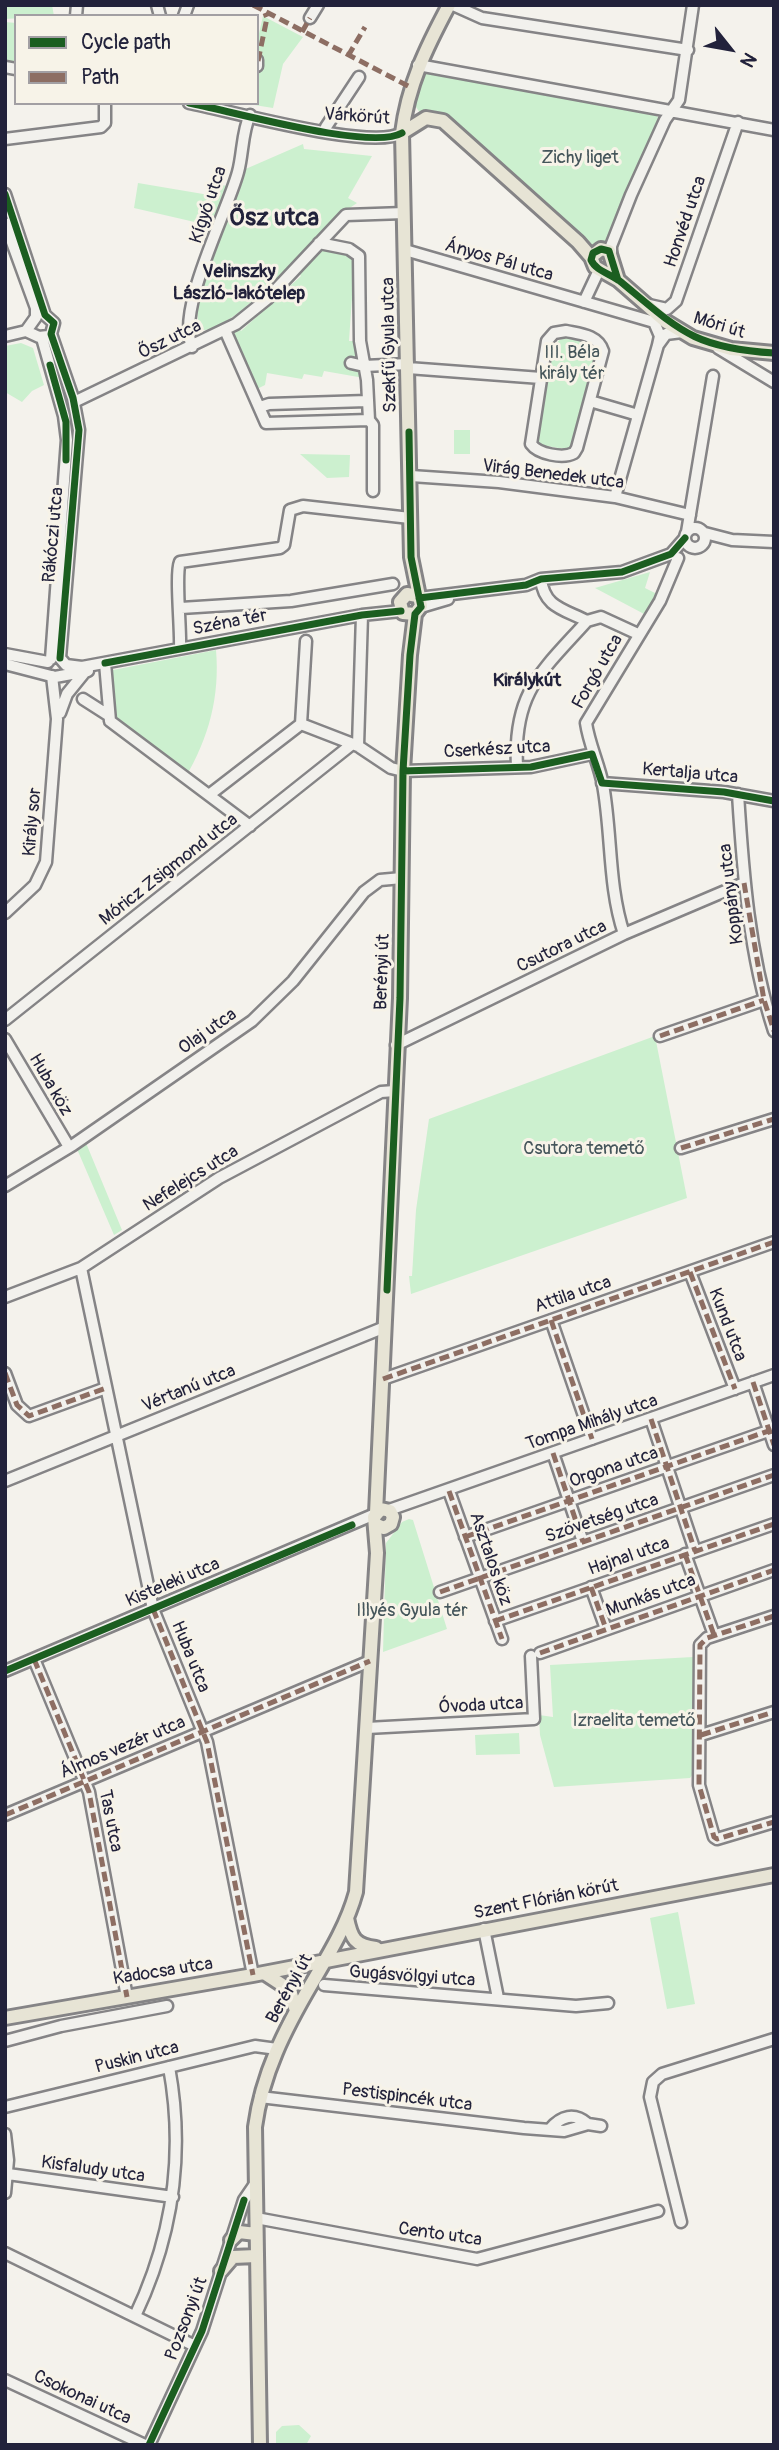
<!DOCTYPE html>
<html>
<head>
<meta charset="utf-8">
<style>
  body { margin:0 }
  #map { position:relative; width:779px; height:2450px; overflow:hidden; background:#f4f2ec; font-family:Pangolin,sans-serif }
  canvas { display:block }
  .frame { position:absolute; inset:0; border:7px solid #22223b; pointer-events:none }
  .legend { position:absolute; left:14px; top:14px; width:245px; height:91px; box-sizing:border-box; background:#f7f3e8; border:2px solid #a29fa3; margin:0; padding:9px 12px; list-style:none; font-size:21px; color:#22223b }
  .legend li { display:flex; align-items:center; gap:14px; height:35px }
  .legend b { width:35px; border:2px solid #a29fa3 }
  .north { position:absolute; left:695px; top:14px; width:70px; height:70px; -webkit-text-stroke:5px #f7f3e8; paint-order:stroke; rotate:121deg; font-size:19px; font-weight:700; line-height:28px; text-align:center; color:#22223b }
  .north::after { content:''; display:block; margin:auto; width:24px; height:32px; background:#22223b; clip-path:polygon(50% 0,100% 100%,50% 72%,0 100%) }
</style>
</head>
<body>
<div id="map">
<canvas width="779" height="2450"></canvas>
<div class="frame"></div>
<ul class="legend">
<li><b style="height:9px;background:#1b5e20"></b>Cycle path</li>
<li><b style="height:9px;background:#8d6e63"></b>Path</li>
</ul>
<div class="north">N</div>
</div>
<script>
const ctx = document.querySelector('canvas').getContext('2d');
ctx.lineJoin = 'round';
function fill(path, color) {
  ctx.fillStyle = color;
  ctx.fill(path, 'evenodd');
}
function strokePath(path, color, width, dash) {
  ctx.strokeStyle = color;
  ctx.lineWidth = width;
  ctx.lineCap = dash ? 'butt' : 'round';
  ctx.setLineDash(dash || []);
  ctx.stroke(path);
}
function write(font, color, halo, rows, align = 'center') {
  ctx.font = font + ' Pangolin,sans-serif';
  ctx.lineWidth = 6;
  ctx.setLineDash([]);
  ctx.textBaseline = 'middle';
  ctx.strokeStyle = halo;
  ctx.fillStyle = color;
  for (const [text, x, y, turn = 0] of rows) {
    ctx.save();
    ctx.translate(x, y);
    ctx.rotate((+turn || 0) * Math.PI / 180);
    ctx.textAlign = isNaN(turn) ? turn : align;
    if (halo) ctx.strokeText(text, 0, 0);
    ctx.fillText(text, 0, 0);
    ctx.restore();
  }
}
const green = new Path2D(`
  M5,5H52L54,16L5,19Z
  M263,16L303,37L283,64L273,108L242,103H257V42Z
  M5,22L16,23V62L5,60Z
  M436,70L656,115L660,120L606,245L595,248L459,126L449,119L420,113L414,104L422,71Z
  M303,144L304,149L372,156L348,198L357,203L339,215C315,239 233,332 203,330C191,317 203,295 199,279L241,171Z
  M138,183L215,196L217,185L231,186L212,226L134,208Z
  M319,243L355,254L349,341H357L364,378L324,371L322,377L304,374L302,379L267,373L265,385L255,390L231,330L238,326L241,331L301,276L295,269Z
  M564,336L595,344L597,352L570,450L541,445L538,441L553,346Z
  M21,343L33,348L44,385L32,391L22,402L5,392V346Z
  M454,430H470V454H454Z
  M300,454L350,455L349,477L327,478Z
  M650,572L645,588L657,594L646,615L595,588Z
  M216,650C220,696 209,738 185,778L114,723L108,671Z
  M655,1036L687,1198L411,1294L409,1276H412L416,1210L429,1119Z
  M86,1143L122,1230L114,1235L77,1149Z
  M409,1519L413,1520L447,1629L383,1652L386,1543L402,1522Z
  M693,1657L697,1769L690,1778L554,1787L540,1735L539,1715L553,1717L550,1665Z
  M519,1733L520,1754L476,1755L475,1735Z
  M678,1912L695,2004L667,2009L650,1918Z
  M299,2425L311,2436L306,2445H276V2432L282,2426Z`);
const minor = new Path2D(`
  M157,5L160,16
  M453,5L482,18L688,50
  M76,16L77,5
  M184,16L188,5
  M310,18L318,5
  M257,60V66
  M418,65L774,130
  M5,67L16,69
  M189,103C231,111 371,151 402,133
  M326,127L359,77
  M5,139L101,127L105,123V103
  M5,194L45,315L54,323L51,334L73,398L79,430L60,658
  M5,223L36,308V317L26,331
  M319,243L349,249L359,256L360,341L367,380L369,420L373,425V491
  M405,250L654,322L660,336L658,345
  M611,256V246L631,195L665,120L679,100L693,5
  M584,302L599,270
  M649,305L667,309L676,301L738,122
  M225,330L266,423L369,420
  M566,331C580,334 598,335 603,351L577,448L574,453C563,459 538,454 531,444L547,341L554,333Z
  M5,336L26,331L39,337L48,336
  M42,338L64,416L67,440L51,659
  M192,347C176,309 227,213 238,172C243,154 242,131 250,115
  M718,348L774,382
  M351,363L364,366L408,364
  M408,368L541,378
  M590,401L638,415
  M74,402L236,324L267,299L346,215L404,213
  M260,407L269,404L367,401
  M411,476L499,482L615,497L690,515
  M615,497L658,345L666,334L682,332
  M685 538a10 10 0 1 1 20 0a10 10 0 1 1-20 0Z
  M687,532L713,376
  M705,533L732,540L774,542
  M541,579C544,607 563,609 587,621L601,617L638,634
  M419,598L526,585L541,579L622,572L671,554L685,538
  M421,607L448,599
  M181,608L291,601L393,584
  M180,648C181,630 175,574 180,562L280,548L284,545L290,510L303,506L410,518
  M5,654L48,662
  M60,658L66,665L82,667L362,615L401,611
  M105,663L110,721L250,826
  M5,664L55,677L88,671
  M83,699L108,715
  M60,713L67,694L84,673
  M301,724L358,746L391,768L403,771L531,767L592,754
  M358,746L362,615
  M517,766C513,692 542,671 587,621
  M602,783L724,792L774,801
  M738,794C743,874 749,954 774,1031
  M209,795L301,724L306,641
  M5,913L35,885L46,862L57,719L52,676
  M624,934C608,886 612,834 603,785C599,764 589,744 586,723L660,601L678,558
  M5,1020L351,745
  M660,1036L764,1000
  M5,1039L69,1147
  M396,1045L624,934L744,883
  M681,1148L774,1119
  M5,1186L73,1145L252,1021L293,981L364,892L380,880L402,878
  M81,1268L153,1609L207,1742L253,1975
  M690,1272L735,1389
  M5,1297L81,1268L219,1178L381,1092L395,1091
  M551,1320L592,1439
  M5,1373L17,1405L29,1416L106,1388
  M383,1379L774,1242
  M753,1382L774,1445
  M651,1419L695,1551
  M553,1453L583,1542
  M5,1481L385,1327
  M449,1491L502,1639
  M389,1510L774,1375
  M465,1537L774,1429
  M685,1554L714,1635
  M591,1587L606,1629
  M440,1592L774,1475
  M774,1616L707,1638L700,1645L699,1785L714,1837L717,1839L774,1822
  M495,1621L774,1524
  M540,1653L774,1570
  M34,1659L89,1792L127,1997
  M5,1671L375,1514
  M367,1728L534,1719L531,1656
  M701,1735L774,1712
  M5,1815L370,1661
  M484,1929L498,1998
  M324,1985L576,2006L608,2003
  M5,2041L61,2026L167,2006
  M260,2097L524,2128L564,2131L588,2124L601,2126
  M5,2107L255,2046L277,2049
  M550,2129C561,2116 574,2112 588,2124
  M5,2134L8,2160L5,2193
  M8,2174L173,2197
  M256,2218L477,2259L658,2211
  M681,2222L650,2097L653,2082L662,2074L774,2039
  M5,2253L195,2346
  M135,2316C173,2236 185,2154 169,2067
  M5,2380L145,2445
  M149,2445L202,2331L244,2200L255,2184`);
const major = new Path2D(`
  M402,133L426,118L443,121L578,242L591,257L595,267L618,280L665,321L693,338L731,349L774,353
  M591,257L601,249L609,251L618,280
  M415,614L403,613L400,602L407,594L417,596
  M376,1513L400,998L403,771L410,655L415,614L421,606L411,557L402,133C408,85 426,48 449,5
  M347,1918C351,1938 355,1946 376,1948
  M264,1973L290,1990L296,2011
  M5,2018L253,1975L774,1875
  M231,2240L239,2232L256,2234
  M221,2271L233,2257L256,2256
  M260,2445L255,2127C262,2074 285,2029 312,1983C329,1954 347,1925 356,1892L377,1553L374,1517L381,1509L390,1511L393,1517L391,1524L384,1528L377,1525`);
const quiet = new Path2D(`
  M253,5L410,87
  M302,32L310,18
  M348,56L365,27
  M258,61L267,18L265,13
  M744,883L764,1000L774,1031
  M660,1036L764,1000
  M681,1148L774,1119
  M690,1272L735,1389
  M551,1320L592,1439
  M5,1373L17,1405L29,1416L106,1388
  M383,1379L774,1242
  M753,1382L774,1445
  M651,1419L695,1551
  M553,1453L583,1542
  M449,1491L502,1639
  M465,1537L774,1429
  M685,1554L714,1635
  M591,1587L606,1629
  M440,1592L774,1475
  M153,1609L207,1742L253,1975
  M774,1616L707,1638L700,1645L699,1785L714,1837L717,1839L774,1822
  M495,1621L774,1524
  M540,1653L774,1570
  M34,1659L89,1792L127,1997
  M701,1735L774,1712
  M5,1815L370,1661`);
const cycleway = new Path2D(`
  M189,103C231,111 371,151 402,133
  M5,194L45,315L54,323L51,334L73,398L79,430L60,658
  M618,280L609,251L601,249L593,253L591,260C596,271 611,274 621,282C680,331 694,348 774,353
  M50,365L66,422V460
  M409,432L411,557L421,607
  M419,598L526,585L541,579L622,572L671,554L685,538
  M105,663L362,615L401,611
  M403,771L531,767L592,754L602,783L724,792L774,801
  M387,1290L400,998L403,771L410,655L415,614L421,607
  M5,1671L352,1525
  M149,2445L202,2331L244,2200`);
const streetNames = [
  ["Várkörút",357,117,4],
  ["Kígyó utca",209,205,-71],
  ["Honvéd utca",686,222,-71],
  ["Ányos Pál utca",499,261,16],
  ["Móri út",719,326,17],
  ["Ősz utca",170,340,-26],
  ["Szekfű Gyula utca",390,345,-91],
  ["Virág Benedek utca",553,475,7],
  ["Rákóczi utca",54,535,-85],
  ["Széna tér",230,623,-11],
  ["Forgó utca",598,672,-60],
  ["Cserkész utca",497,750,-3],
  ["Kertalja utca",690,774,5],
  ["Király sor",33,822,-85],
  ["Móricz Zsigmond utca",169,870,-38],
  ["Koppány utca",732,894,-97],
  ["Csutora utca",562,947,-26],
  ["Berényi út",383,972,-88],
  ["Olaj utca",208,1032,-35],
  ["Huba köz",50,1085,60],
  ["Nefelejcs utca",191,1179,-32],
  ["Attila utca",573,1295,-19],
  ["Kund utca",727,1325,69],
  ["Vértanú utca",189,1389,-22],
  ["Tompa Mihály utca",592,1423,-19],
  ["Orgona utca",614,1468,-19],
  ["Szövetség utca",602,1519,-19],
  ["Hajnal utca",629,1557,-19],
  ["Asztalos köz",490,1559,71],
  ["Kisteleki utca",173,1583,-23],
  ["Munkás utca",651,1596,-20],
  ["Huba utca",190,1657,68],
  ["Óvoda utca",481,1706,-3],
  ["Álmos vezér utca",123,1748,-23],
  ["Tas utca",110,1821,79],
  ["Szent Flórián körút",546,1900,-11],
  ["Kadocsa utca",163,1972,-9],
  ["Gugásvölgyi utca",412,1977,4],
  ["Berényi út",290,1989,-61],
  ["Puskin utca",137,2058,-14],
  ["Pestispincék utca",407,2098,7],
  ["Kisfaludy utca",93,2170,8],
  ["Cento utca",440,2235,8],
  ["Pozsonyi út",187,2319,-69],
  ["Csokonai utca",82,2398,25]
];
const parkNames = [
  ["Zichy liget",580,158],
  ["III. Béla",572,353],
  ["király tér",572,374],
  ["Csutora temető",584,1149],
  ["Illyés Gyula tér",412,1611],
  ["Izraelita temető",634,1721]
];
const neighbourhoodNames = [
  ["Velinszky",239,272],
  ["László-lakótelep",239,294],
  ["Királykút",527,681]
];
const districtNames = [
  ["Ősz utca",274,219]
];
fill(green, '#ccf0cf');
strokePath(minor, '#858486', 15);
strokePath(major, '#858486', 18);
strokePath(minor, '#f2f1ed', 10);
strokePath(major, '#e7e4d5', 12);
strokePath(quiet, '#8d6e63', 5, [10, 5]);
strokePath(cycleway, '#1b5e20', 7);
write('18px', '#22223b', '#f7f3e8', streetNames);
write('18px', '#44555a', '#f7f3e8', parkNames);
write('bold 19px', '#22223b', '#f7f3e8', neighbourhoodNames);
write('bold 24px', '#22223b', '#f7f3e8', districtNames);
</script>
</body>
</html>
